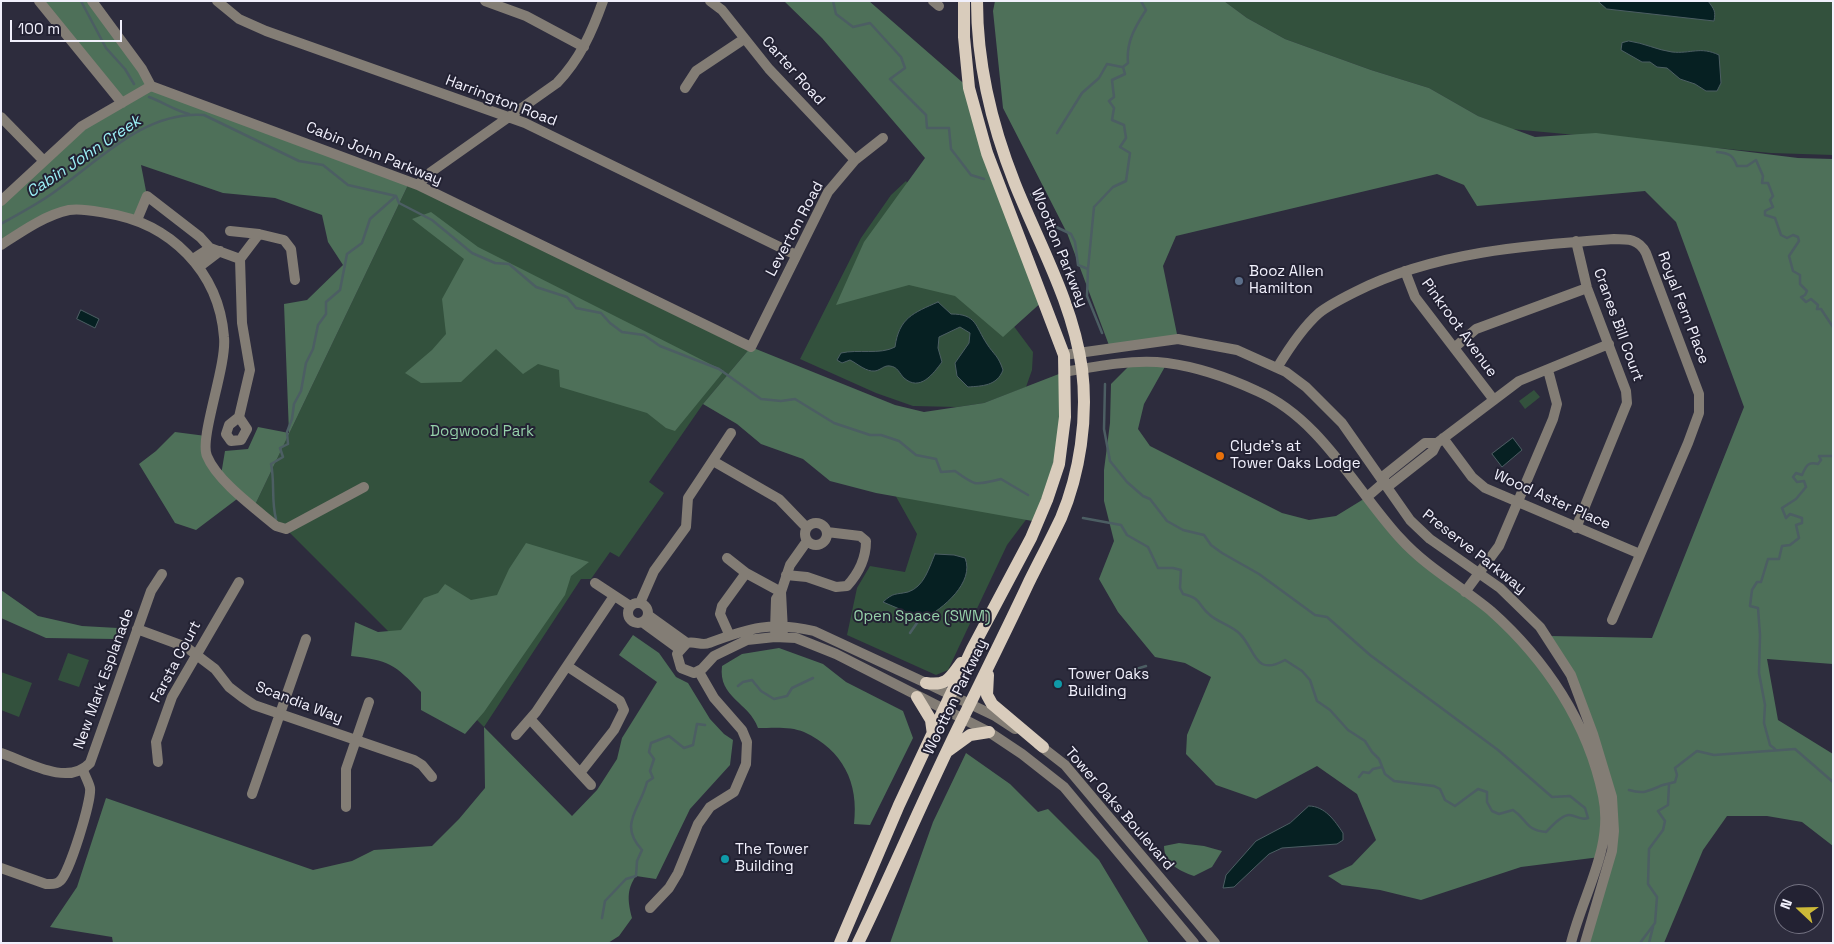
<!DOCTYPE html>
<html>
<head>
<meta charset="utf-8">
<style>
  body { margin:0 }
  #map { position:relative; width:1834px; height:944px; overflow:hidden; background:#2d2c3d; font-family:"Space Grotesk",sans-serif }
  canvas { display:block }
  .frame { position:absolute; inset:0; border:2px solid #f1f0fc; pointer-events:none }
  .north { position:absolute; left:1774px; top:884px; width:50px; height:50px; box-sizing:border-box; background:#232233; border:1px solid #757483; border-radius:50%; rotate:291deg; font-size:14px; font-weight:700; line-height:20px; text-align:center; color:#f1f0fc }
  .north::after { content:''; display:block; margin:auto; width:18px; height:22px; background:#ccb938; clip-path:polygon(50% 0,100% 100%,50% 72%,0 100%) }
  .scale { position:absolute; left:10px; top:20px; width:112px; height:22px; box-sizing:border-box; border:2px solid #f1f0fc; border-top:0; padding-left:6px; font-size:15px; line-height:18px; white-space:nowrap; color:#f1f0fc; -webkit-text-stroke:4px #232233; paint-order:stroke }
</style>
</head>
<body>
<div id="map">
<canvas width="1834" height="944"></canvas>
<div class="frame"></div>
<div class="north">N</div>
<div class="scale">100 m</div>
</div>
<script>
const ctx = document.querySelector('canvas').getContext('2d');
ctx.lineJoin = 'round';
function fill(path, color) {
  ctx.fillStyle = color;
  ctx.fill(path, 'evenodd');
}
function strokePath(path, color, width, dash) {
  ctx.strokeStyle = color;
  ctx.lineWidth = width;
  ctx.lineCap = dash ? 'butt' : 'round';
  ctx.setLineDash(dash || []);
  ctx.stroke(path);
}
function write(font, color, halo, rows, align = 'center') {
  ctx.font = font + ' "Space Grotesk",sans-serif';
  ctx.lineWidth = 4;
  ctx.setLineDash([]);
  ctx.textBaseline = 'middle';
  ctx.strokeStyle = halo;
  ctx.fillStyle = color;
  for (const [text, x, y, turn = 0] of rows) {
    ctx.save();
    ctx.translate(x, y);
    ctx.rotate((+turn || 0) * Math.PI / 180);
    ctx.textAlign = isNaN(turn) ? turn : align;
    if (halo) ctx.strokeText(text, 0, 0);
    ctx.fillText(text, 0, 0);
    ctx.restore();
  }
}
const green = new Path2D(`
  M1224,1H1833V155L1771,153L1511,129L1478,116L1429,88L1371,70L1285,39L1247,18Z
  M906,181L1033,352L1032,370L1026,387L984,403L957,407L913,406L876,393L800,359L861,238L891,195Z
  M409,183L751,347L703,404L649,482L664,493L619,557L610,552L591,579H581L484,727L286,529L254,507Z
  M1534,390L1540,397L1525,409L1519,401Z
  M894,493L1028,517L1007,545L948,670L936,675L847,635L857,588L870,566L905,572L917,534Z
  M68,653L89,660L79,687L58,680Z
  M1,672L32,683L19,717L1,710Z`);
const forest = new Path2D(`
  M39,1H92L151,86L409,183L254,507L241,496L196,530L175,523L139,464L156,451L175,432L206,436V455L221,475L225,451L248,449L258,427L289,433L284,304L307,300L343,265L328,242L322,215L275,198L223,193L141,165L147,196L137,220L67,211L1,245V201L43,160L121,103Z
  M784,1H869L969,88L1044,300L1003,337L955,296L909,285L836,305L864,242L925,158L822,38Z
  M995,1H1224L1247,18L1285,39L1371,70L1429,88L1478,116L1535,137L1596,133L1798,158L1833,159V664L1767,659L1778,720L1833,754V846L1802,822L1767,816H1727L1703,850L1664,943H1585L1608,870L1609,782L1550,636L1652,638L1744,407L1676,222L1645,191L1477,206L1464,185L1437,174L1176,236L1163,266L1178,339L1110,348L1067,233L1003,108L993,11Z
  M431,212L478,247L724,371L675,431L666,428L647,413L560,387L559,370L538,364L523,374L496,349L461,382L421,383L405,373L432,350L446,334L442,299L464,259L412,219Z
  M751,347L895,405L924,412L984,403L1064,372L1065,417L1038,522L876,493L830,481L803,459L761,444L737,424L703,404Z
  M1132,363H1167L1144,404L1138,429L1150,446L1282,513L1309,520L1336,516L1367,497L1382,517L1530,651L1571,709L1603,797L1600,857L1521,867L1421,900L1380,890L1342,885L1328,876L1352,865L1376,840L1357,794L1317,766L1256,799L1216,785L1186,754L1187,735L1211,677L1185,663L1155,657L1118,612L1099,579L1114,541L1104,501V470L1110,423L1111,384Z
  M526,543L589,562L571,576L565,595L484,712L465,734L421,710V692C395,664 388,660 351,656L355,622L378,632L401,630L424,598L438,593L445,584L471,600L497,595L509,569Z
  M1,590L38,616L82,626L118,628L115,639L46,638L1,618Z
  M633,635L659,653L676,677L688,683L710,719L724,734L733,740L730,765L690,809L656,879L636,876C626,890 628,902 632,918L619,936L608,943H113L112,937L50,927L77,887L106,798L313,870L352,861L374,850L432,846L459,819L485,788L484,727L572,816L597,790L617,759L622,738L657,682L619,655Z
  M779,648L823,664L846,682L903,711L913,738L870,825L854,824C859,783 843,750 804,732C790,726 772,728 758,728C749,702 718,698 722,666L742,654Z
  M966,753L1010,784L1038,812L1048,809L1099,860L1149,943H890L933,822Z
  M1179,843L1204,846L1222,851L1212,867L1194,876C1179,871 1164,863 1164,846Z`);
const water = new Path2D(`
  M1598,1H1708C1714,9 1716,11 1714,21L1607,9Z
  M1629,41C1644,43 1657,50 1672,52C1691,54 1700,46 1719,55L1721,83L1717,91H1706L1695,84L1680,79L1667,68L1657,67L1650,62H1642L1621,50L1622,43Z
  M938,302L951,314C977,314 975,326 987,344C994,355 998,355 1003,370C997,386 982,386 968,387L957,376L955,363L969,343L970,333L960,327L939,337L938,348L942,362C933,374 920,392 904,378C899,373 898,367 890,366C884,365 881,370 875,371C866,372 858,364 850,360L842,363L837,360L841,353C858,349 880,355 895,347C899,318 913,313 938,302Z
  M81,310L99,319L95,328L77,319Z
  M1513,438L1522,450L1502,467L1492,454Z
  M935,554L954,555L965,558C975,582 943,609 923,619L883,602C894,592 895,595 908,592C924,587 929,568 935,554Z
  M1309,806C1325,806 1335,821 1343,833V840L1337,844L1282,848L1269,854L1234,887L1223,888L1226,875L1256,841L1290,823Z`);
const stream = new Path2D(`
  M81,1L106,48L125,69L134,84
  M833,1L836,14L853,27L870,23L901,57L905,68L890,79L926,115L927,128H949L951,149L971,175L984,179
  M1123,67L1128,63C1126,42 1135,27 1146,10L1141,1
  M149,97C163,102 174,110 189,114
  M1057,133L1082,93L1099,78L1107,64L1122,67
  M1717,152C1729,153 1733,155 1737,166H1747L1756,160L1763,176L1762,183H1768L1773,196L1770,200L1773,207L1765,211V215L1775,218L1781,235L1787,238L1793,235L1798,237L1799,241L1789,256L1793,271L1800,275V284L1807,291L1805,295L1801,297L1806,302L1811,299L1818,305L1817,309H1821L1833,327
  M1031,194L1052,225L1071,234L1075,242L1078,265L1088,269L1087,296L1102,333
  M1,224C20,213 40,203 57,190C102,158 145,111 204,115L299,161L323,165L348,185L396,196L399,203L432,220L472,253L495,263L509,264L536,287L567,297L576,308L601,313L610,323L622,332L644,335L660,346L719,369L761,399L781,401L795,399L834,423L870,435H881L899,441L916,455L936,459L941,472L955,471C977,487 975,485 1001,479L1028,495
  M1088,269L1094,207L1113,187L1126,181L1130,153L1120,147L1126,138L1124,125L1112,120L1114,108L1109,101L1114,97L1112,80L1125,74L1123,67
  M1083,518L1121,525L1127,535L1148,547L1158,568H1173L1181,570L1180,588L1183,594C1202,598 1198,606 1210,615C1219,623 1231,625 1240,634C1256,650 1254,677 1285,660L1302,671L1310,680L1317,701L1330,710L1348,730L1365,741L1372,752L1379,759L1385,774L1394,781L1434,786L1440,789L1445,800L1455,806L1478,789L1487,792V802L1492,811L1499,814L1513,810C1528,820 1525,830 1546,832C1551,827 1561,815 1569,815C1576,815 1580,821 1588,818L1585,808L1570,796L1552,797L1498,750L1370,655L1327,617L1315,615L1259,574L1222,553L1211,545L1204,535L1183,530L1167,521L1150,499L1143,496L1127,482L1110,461L1104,429L1105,384
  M276,519C271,500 275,482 271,464L283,457L280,448L288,444L287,432L292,419L294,404L301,391L306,363L313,349L318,325L326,314V302L340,290L347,254L362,243L370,219L396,196
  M910,633L919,620V617
  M1133,670L1146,666
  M738,686L743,682L752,680L761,691L774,699L787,696L792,688L813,678
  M1775,749L1770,745L1764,723L1765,705L1759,673L1760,635L1758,608L1750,606L1752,590L1757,582H1761L1768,559H1779L1782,546L1790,545L1799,538L1796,525L1802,523V518L1790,514L1786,518L1782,508L1796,499L1806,487L1804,481L1797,482L1793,477L1796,473L1802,475C1806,466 1808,461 1818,464L1821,460L1819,456H1833
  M1359,777L1363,772L1369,773L1373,769L1382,767
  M1629,790C1642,794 1646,792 1658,787C1663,784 1669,784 1675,782L1677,775L1675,768L1697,751L1714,755L1795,749L1833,782
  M602,918L605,901L626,879L636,876L637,861L642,850C618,824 640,810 647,782L653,778L650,771L654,759L649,752L651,743L669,736L684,748L693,745L697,724L705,725
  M1640,943L1655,923L1657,897L1648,884L1649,849L1663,830L1665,821L1658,811L1668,805L1669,785
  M1649,943L1653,927`);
const minor = new Path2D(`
  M39,1L122,103
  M92,1L142,69L151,86
  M217,1L239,19L266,31L525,123L796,255
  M485,1L526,16L584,47
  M710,1L722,10L769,69L855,160
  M933,1L939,6
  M685,88L696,71L744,39
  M1,117L43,160
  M418,185L431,172L557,83C580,59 592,32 603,1
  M1,201L82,126L151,86L418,185L751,347L828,192L855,160L883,138
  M137,220L147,196L200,237L210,248L240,259L242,323L250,370L239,417L229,425L226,434L231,441L241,440L247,429L239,417
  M230,231L259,234
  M1576,241L1587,288L1626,391L1627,403L1576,528
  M1,245C21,232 45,215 69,210C81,208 94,211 106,213C170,223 219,271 224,337C227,366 199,438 207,456C217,481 256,509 276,526L286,529L364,487
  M193,259L210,248
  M240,259L259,234L284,240L291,249L295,280
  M199,267L220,251
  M1405,271L1415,297L1494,400
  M1454,348L1476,329L1587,288
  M1064,355L1178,339L1237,350L1286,372L1306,387L1342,423L1410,520L1430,539L1500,588L1540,627L1571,675L1593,734L1612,797L1614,831L1612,851L1585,943
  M1277,368C1289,348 1302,328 1319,313C1329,305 1343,298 1355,292C1433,252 1528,245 1614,239C1628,239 1639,239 1646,253L1699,394V413L1688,443L1612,620
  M1064,372C1097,366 1134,359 1167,363C1198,367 1229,378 1257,391C1321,419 1355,489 1400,538C1426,567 1461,586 1491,611C1546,660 1588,723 1603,796C1614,847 1583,894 1571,943
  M1443,438L1472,477L1485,488L1640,554
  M1437,443H1425L1385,475L1382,484H1391L1433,451L1437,443L1519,381L1609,344
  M713,461L779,499L807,528
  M1367,497L1382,484
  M805 534a11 11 0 1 1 22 0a11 11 0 1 1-22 0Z
  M727,558L746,573L781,592
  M786,575L807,577L836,587L847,586C859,573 866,559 866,541L860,536L827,532
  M595,583L630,606
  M781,592L783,631
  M1465,592L1499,546L1553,419L1557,404L1548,370
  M628 613a10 10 0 1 1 20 0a10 10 0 1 1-20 0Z
  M640,603L654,571L686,527L688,498L731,433
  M648,615L687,643
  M642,622L679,649
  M137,629L186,647L215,669L229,687L242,697L254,705L414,760L422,765L432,777
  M775,631L776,599L781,592L790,565L807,541
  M729,634L720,614L722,606L746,573
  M567,666L620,701L624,710L614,730L580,773
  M530,719L591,785
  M1015,729L995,716L926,683L814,631C772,621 749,628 709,643C702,646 695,641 687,643L677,654L681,668L694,673L702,669L714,656L747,640L775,637L796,638L836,654L989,732L1022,754L1064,787L1194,943
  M516,735L536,712L614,596
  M1038,744L1065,765L1215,943
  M1,753C27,762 68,787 90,763L151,591L162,574
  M158,762L156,742L172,697L239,582
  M252,794L306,639
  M346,807V769L369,702
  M1,868L46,884C51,884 56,885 60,881C69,874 92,800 90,788C89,783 85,776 83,770
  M650,908L669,888L678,873L698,824L710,807L734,792L746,764L747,742L742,730L714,698L699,672`);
const major = new Path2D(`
  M988,675L987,695L992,704L1043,747
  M926,683C947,686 950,678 961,663
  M917,697L931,720L933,735
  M948,751L970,735L989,732
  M840,943L899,805L972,649L1031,538L1047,500L1059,464L1065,417L1064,355L987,153L969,88L964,37V1
  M858,943C894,869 926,792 963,718C985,673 1008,627 1029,582C1040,560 1051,539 1061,518C1080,473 1088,418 1082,369C1073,303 1039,244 1015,184C992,126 977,64 977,1`);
const markers = [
  [1239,281,5,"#5c6f8a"],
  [1220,456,5,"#e8710a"],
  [1058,684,5,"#0f9aa8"],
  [725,859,5,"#0f9aa8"]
];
const streetNames = [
  ["Carter Road",793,71,48],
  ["Harrington Road",501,101,21],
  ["Cabin John Parkway",374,154,22],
  ["Leverton Road",795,229,-62],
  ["Wootton Parkway",1059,248,68],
  ["Royal Fern Place",1683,308,69],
  ["Cranes Bill Court",1618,325,70],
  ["Pinkroot Avenue",1459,328,54],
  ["Wood Aster Place",1552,500,24],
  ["Preserve Parkway",1474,552,38],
  ["Farsta Court",176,662,-62],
  ["New Mark Esplanade",104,679,-70],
  ["Wootton Parkway",956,697,-64],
  ["Scandia Way",299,703,21],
  ["Tower Oaks Boulevard",1119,809,49]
];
const poiNames = [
  ["Booz Allen",1249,272],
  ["Hamilton",1249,289],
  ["Clyde's at",1230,447],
  ["Tower Oaks Lodge",1230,464],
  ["Tower Oaks",1068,675],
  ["Building",1068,692],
  ["The Tower",735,850],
  ["Building",735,867]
];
const parkNames = [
  ["Dogwood Park",482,432],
  ["Open Space (SWM)",922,617]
];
const waterNames = [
  ["Cabin John Creek",84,157,-34]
];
fill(green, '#33513d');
fill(forest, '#4e7059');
fill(water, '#062022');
strokePath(water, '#4c5e63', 1);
strokePath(stream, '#4c5e63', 2.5);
strokePath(minor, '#837d75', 10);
strokePath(major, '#d9ccbc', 12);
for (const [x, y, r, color] of markers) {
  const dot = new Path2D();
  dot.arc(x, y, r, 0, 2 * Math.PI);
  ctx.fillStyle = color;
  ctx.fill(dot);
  strokePath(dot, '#232233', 2);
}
write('15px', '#f1f0fc', '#232233', streetNames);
write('15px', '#f1f0fc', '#232233', poiNames, 'left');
write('15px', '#95d0a9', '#232233', parkNames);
write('italic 16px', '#9cf2f8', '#232233', waterNames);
</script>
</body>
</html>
